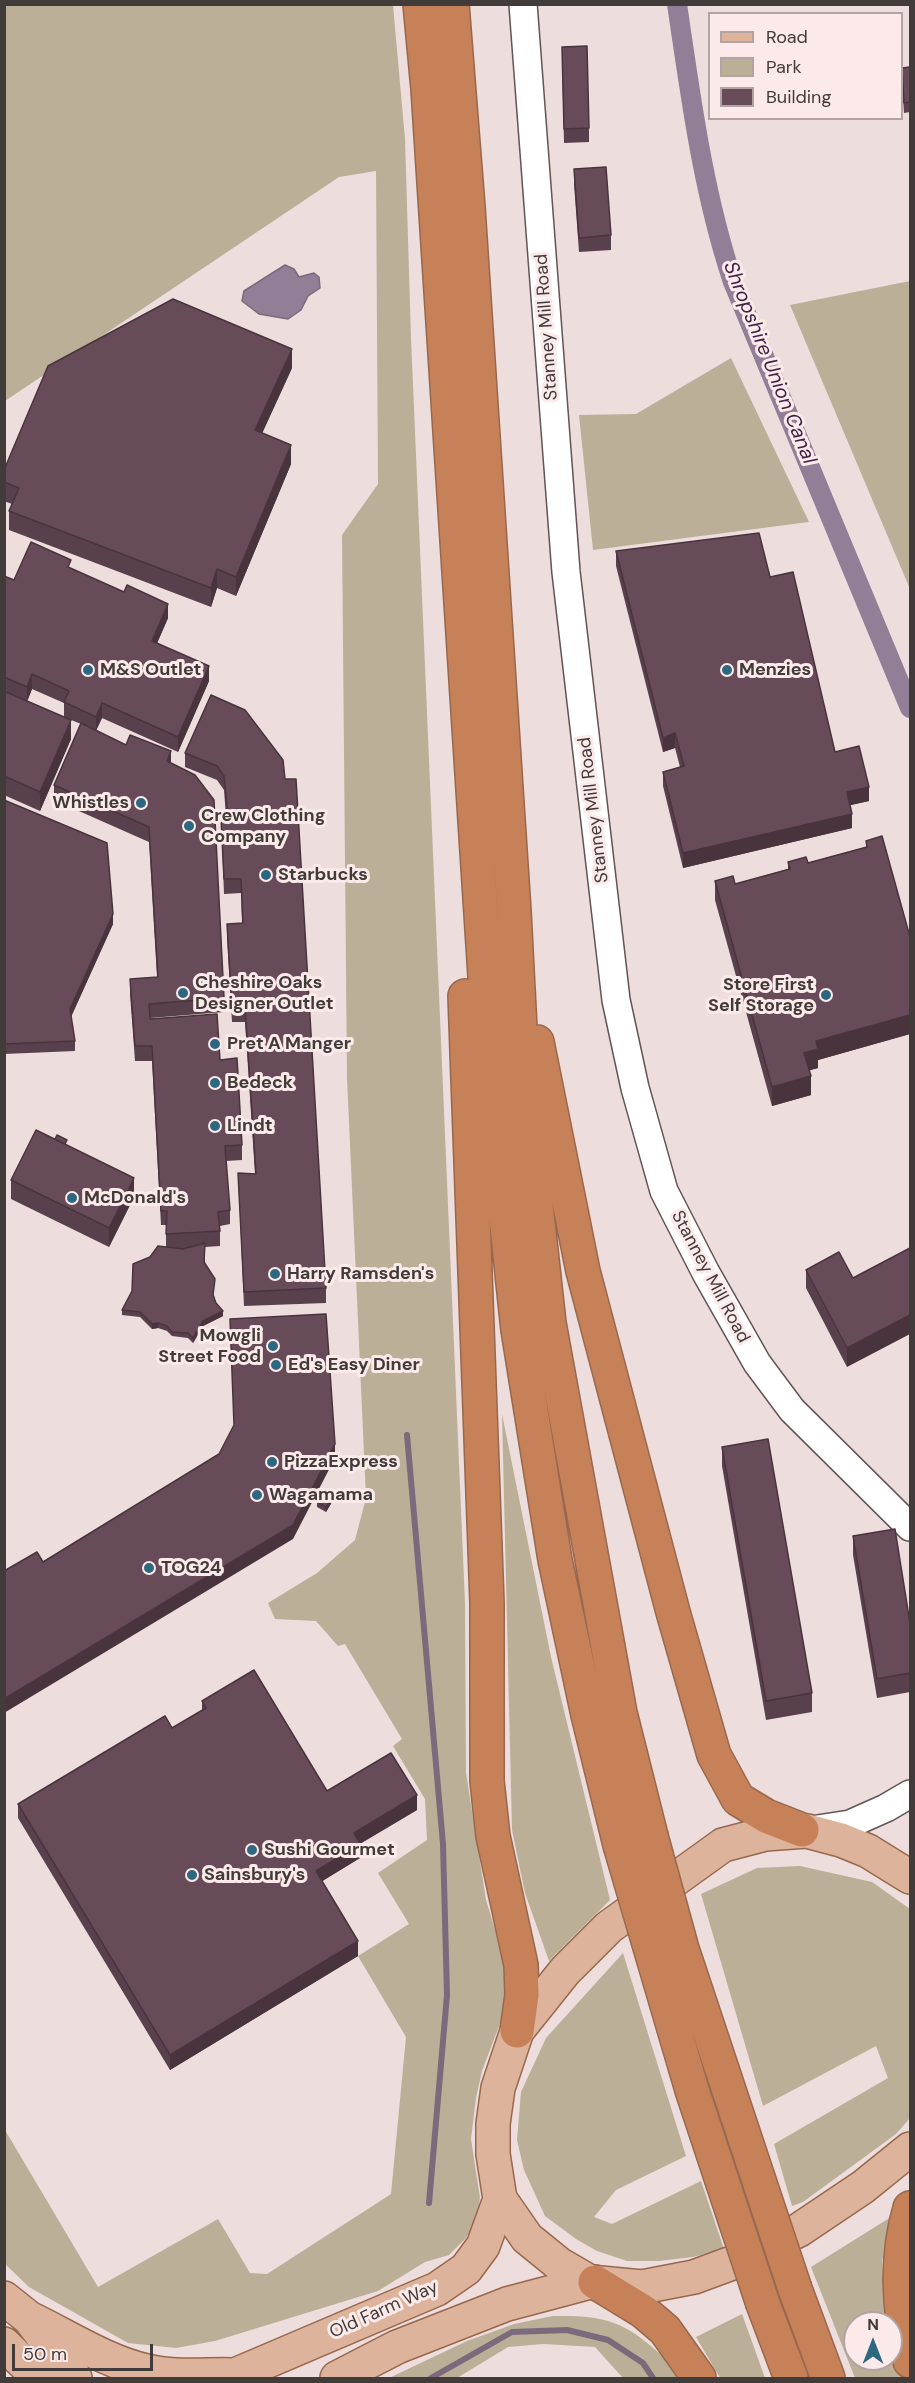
<!DOCTYPE html>
<html>
<head>
<meta charset="utf-8">
<style>
  body { margin:0 }
  #map { position:relative; width:915px; height:2383px; overflow:hidden; background:#eddddc; font-family:"DM Sans",sans-serif }
  canvas { display:block }
  .frame { position:absolute; inset:0; border:6px solid #413b3a; pointer-events:none }
  .legend { position:absolute; left:708px; top:12px; width:195px; height:108px; box-sizing:border-box; background:#fbeae9; border:2px solid #b1a4a3; margin:0; padding:8px 10px; list-style:none; font-size:18px; color:#413b3a }
  .legend li { display:flex; align-items:center; gap:12px; height:30px }
  .legend b { width:30px; border:2px solid #b1a4a3 }
  .north { position:absolute; left:843px; top:2311px; width:60px; height:60px; box-sizing:border-box; background:#fbeae9; border:2px solid #b1a4a3; border-radius:50%; rotate:0deg; font-size:16px; font-weight:700; line-height:24px; text-align:center; color:#413b3a }
  .north::after { content:''; display:block; margin:auto; width:21px; height:27px; background:#2d6880; clip-path:polygon(50% 0,100% 100%,50% 72%,0 100%) }
  .scale { position:absolute; left:12px; top:2344px; width:141px; height:27px; box-sizing:border-box; border:3px solid #413b3a; border-top:0; padding-left:8px; font-size:18px; line-height:21px; white-space:nowrap; color:#413b3a; -webkit-text-stroke:4px #fbeae9; paint-order:stroke }
</style>
</head>
<body>
<div id="map">
<canvas width="915" height="2383"></canvas>
<div class="frame"></div>
<ul class="legend">
<li><b style="height:8px;background:#ddb39b"></b>Road</li>
<li><b style="height:16px;background:#bcaf98"></b>Park</li>
<li><b style="height:16px;background:#684b59"></b>Building</li>
</ul>
<div class="north">N</div>
<div class="scale">50 m</div>
</div>
<script>
const ctx = document.querySelector('canvas').getContext('2d');
ctx.lineJoin = 'round';
function fill(path, color) {
  ctx.fillStyle = color;
  ctx.fill(path, 'evenodd');
}
function strokePath(path, color, width, dash) {
  ctx.strokeStyle = color;
  ctx.lineWidth = width;
  ctx.lineCap = dash ? 'butt' : 'round';
  ctx.setLineDash(dash || []);
  ctx.stroke(path);
}
function write(font, color, halo, rows, align = 'center') {
  ctx.font = font + ' "DM Sans",sans-serif';
  ctx.lineWidth = 6;
  ctx.setLineDash([]);
  ctx.textBaseline = 'middle';
  ctx.strokeStyle = halo;
  ctx.fillStyle = color;
  for (const [text, x, y, turn = 0] of rows) {
    ctx.save();
    ctx.translate(x, y);
    ctx.rotate((+turn || 0) * Math.PI / 180);
    ctx.textAlign = isNaN(turn) ? turn : align;
    if (halo) ctx.strokeText(text, 0, 0);
    ctx.fillText(text, 0, 0);
    ctx.restore();
  }
}
const green = new Path2D(`
  M4,5H393L405,139L411,338L465,1603L466,1773L486,1900L504,1959L507,2005L482,2071L476,2098L471,2139L480,2198L477,2219L466,2238L449,2255L425,2262L378,2291L215,2341L176,2348L128,2343L29,2287L5,2264V2130L98,2287L218,2219L250,2273L267,2274L391,2194L406,2037L358,1956L409,1924L378,1873L427,1840L425,1799L393,1746L402,1739L345,1644L338,1646L316,1621L275,1619L268,1603L317,1573L355,1540L366,1498L347,1078L342,535L378,484L376,171L339,177L5,401Z
  M910,281V589L790,305Z
  M731,358L809,522L593,550L579,415L636,414Z
  M502,1414L551,1657L610,1900L549,1961L525,1893L512,1830Z
  M800,1866L872,1882L910,1909V2118L896,2134L803,2202L792,2206L774,2144L888,2078L876,2046L763,2106L701,1894L757,1868Z
  M623,1953L686,2156L616,2190L594,2217L612,2224L701,2181L724,2249L693,2257L659,2261H627L597,2251L576,2239L545,2216L524,2170L517,2140L521,2092L546,2038Z
  M891,2217L882,2261L886,2307L890,2323H855V2359H891V2329L903,2378H855L811,2267Z
  M742,2314L765,2378H720L696,2337Z
  M553,2316C601,2315 624,2320 660,2354C668,2362 676,2368 681,2378H623L595,2347L543,2344L508,2347L457,2378H389L467,2341L514,2324Z`);
const water = new Path2D(`
  M285,265L294,269L299,277L314,273L319,277L320,288L308,296L301,310L288,319L259,314L242,301L244,291Z`);
const stream = new Path2D(`
  M407,1435L443,1844L447,1995L429,2203
  M431,2378L512,2332L567,2330L608,2340L643,2363L653,2378`);
const canal = new Path2D(`
  M677,4C691,99 703,192 733,282L910,708`);
const minor = new Path2D(`
  M523,4L566,572L616,1000L635,1088L664,1191L706,1273L757,1363L792,1410L910,1527
  M811,1830L850,1824L886,1808L910,1794`);
const major = new Path2D(`
  M910,1877L868,1851L841,1840L807,1831L765,1834L723,1845L609,1927L565,1971L517,2031L498,2088L493,2124V2154L500,2199L527,2238L559,2264L590,2282L642,2287L694,2277L732,2263L799,2230L863,2187L910,2149
  M4,2298L29,2318L75,2378
  M29,2318C67,2336 106,2362 147,2371C174,2378 206,2374 234,2375
  M4,2344L39,2378
  M228,2378L437,2289L466,2269L483,2246L500,2199
  M337,2378L397,2347L507,2304L590,2282`);
const highway = new Path2D(`
  M420,4L428,89L492,1085L518,1330L555,1560L588,1715L620,1845
  M452,4L468,207L514,911L523,1087L549,1323L620,1713L651,1836
  M465,996L487,1603V1781L493,1836L521,1965L522,1995L517,2031
  M537,1042L583,1271L673,1612L714,1755L738,1799L766,1816L802,1830
  M910,2208C895,2259 899,2310 910,2361
  M595,2282L644,2312L665,2330L699,2378
  M795,2289L828,2378
  M763,2304L791,2378`);
const highwayBridge = new Path2D(`
  M651,1836L682,1949L795,2289
  M620,1845L692,2090L763,2304`);
const wall = new Path2D(`
  M562,61L589,128V142L564,143Z
  M910,67V112L904,113L902,82V68Z
  M574,169L611,235V250L579,252L574,184Z
  M292,368L262,433L291,464L236,596L217,588L211,607L9,530V511L12,504L4,501V470Z
  M616,551L770,577L835,752L869,801L850,805L852,828L683,868L663,786V772L680,767L675,748L663,752L616,566Z
  M71,569L168,618L157,643L209,681L178,752L102,718L96,730L126,745L171,763L224,998V1012L150,1018V1019L220,1060L242,1145V1160L226,1161L230,1210V1224L220,1226V1246L205,1247V1262L216,1303L223,1316L203,1326L193,1343L188,1338L172,1336L167,1331L158,1328L152,1329L140,1317L122,1315V1310L150,1257L166,1247V1225H161L152,1061H135L130,994V979L157,977L149,842L54,800V785L81,724L64,717V703L32,689L27,701L71,739L40,811L4,795V695L6,692H4V576L14,580Z
  M211,695L326,1288V1303L244,1306L238,1173L255,1174L245,1022H232L227,938V924L242,923L241,893L224,894L221,818L226,817L224,790L217,780L185,767V753Z
  M4,800L113,924L71,1017L75,1041V1051L4,1054Z
  M866,841L910,937V1034L818,1060V1068L809,1070L811,1095L772,1106L715,900V881L735,884L788,869V862L808,863L866,847Z
  M67,1145L134,1197L109,1247L11,1199V1180Z
  M806,1270L853,1278L847,1367L806,1288Z
  M722,1447L812,1693V1712L766,1720L722,1466Z
  M317,1502H332L326,1512L317,1507Z
  M853,1536L910,1623V1692L877,1698L853,1555Z
  M202,1701L327,1791L417,1810L360,1844V1858L322,1881L358,1956L170,2070L18,1818V1804L172,1728L202,1710Z`);
const shadedWall = new Path2D(`
  M292,349V368L255,449V430Z
  M291,445V464L236,596V577Z
  M217,569V588L211,607V588Z
  M168,604V618L152,655V641Z
  M209,666V681L178,752V737Z
  M32,674V689L27,702V687Z
  M102,703V718L96,731V717Z
  M71,720V739L40,811V792Z
  M675,733V748L663,752V738Z
  M171,751V766L167,761Z
  M869,787V801L847,806V792Z
  M852,814V828L683,868V853Z
  M113,914V924L70,1019V1009Z
  M910,1015V1034L818,1060V1068L804,1072V1053L816,1041Z
  M811,1076V1095L772,1106V1087Z
  M134,1178V1197L109,1247V1228Z
  M223,1311V1316L203,1326L193,1343V1338L203,1321Z
  M910,1315V1334L847,1367V1348Z
  M158,1323V1328L152,1329V1324Z
  M335,1444V1458L293,1539L4,1713V1699Z
  M332,1497V1502L326,1512V1507Z
  M417,1795V1810L354,1847V1833Z
  M360,1844V1858L316,1885V1871Z
  M358,1941V1956L170,2070V2055Z`);
const building = new Path2D(`
  M587,46L589,128L564,129L562,47Z
  M910,67V102L904,103L902,68Z
  M606,167L611,235L579,238L574,169Z
  M173,299L292,349L255,430L291,445L236,577L217,569L211,588L9,511L19,488L4,482V470L48,366Z
  M759,533L770,577L793,572L835,752L859,746L869,787L847,792L852,814L683,853L663,772L684,766L675,733L663,738L616,551Z
  M31,542L71,560L68,567L124,592L127,585L168,604L152,641L209,666L178,737L102,703L96,717L64,702L69,691L32,674L27,687L4,677V576L14,580Z
  M6,692L71,720L40,792L4,776V695Z
  M211,695L245,710L283,760L285,779H296L326,1288L244,1292L238,1173L256,1174L245,1007H232L227,924L243,923L241,879H224L221,818L228,816L224,776L217,766L185,753Z
  M81,723L126,745L130,735L171,751L167,761L195,775L214,800L224,998L149,1004L150,1019L217,1014L220,1060L237,1058L242,1145L225,1146L230,1210L218,1212L220,1231L166,1234L167,1211H161L152,1046H135L130,979L158,977L149,827L54,785Z
  M4,800L107,843L113,914L70,1009L75,1041L4,1044Z
  M882,836L910,937V1015L816,1041L818,1049L804,1053L811,1076L772,1087L715,881L733,876L735,884L790,869L788,862L806,857L808,863L867,847L866,841Z
  M36,1130L134,1178L109,1228L11,1180Z
  M57,1135L67,1140L65,1144L55,1139Z
  M205,1243L204,1262L215,1279L213,1295L216,1303L223,1311L203,1321L193,1338L188,1333L172,1332L167,1326L158,1323L152,1324L140,1312L122,1310L132,1291L133,1264L150,1257L158,1246L183,1249Z
  M910,1248V1315L847,1348L806,1270L839,1252L853,1278Z
  M326,1314L335,1444L293,1525L4,1699V1571L37,1552L43,1562L219,1454L234,1425L230,1319Z
  M768,1439L812,1693L766,1701L722,1447Z
  M322,1492L332,1497L326,1507L317,1502Z
  M895,1529L910,1623V1673L877,1679L853,1536Z
  M254,1670L327,1791L391,1753L417,1795L354,1833L360,1844L316,1871L358,1941L170,2055L18,1804L165,1716L172,1728L206,1708L202,1701Z`);
const markers = [
  [88,670,6,"#2d6880"],
  [727,670,6,"#2d6880"],
  [141,803,6,"#2d6880"],
  [189,826,6,"#2d6880"],
  [266,875,6,"#2d6880"],
  [183,993,6,"#2d6880"],
  [826,995,6,"#2d6880"],
  [215,1044,6,"#2d6880"],
  [215,1083,6,"#2d6880"],
  [215,1126,6,"#2d6880"],
  [72,1198,6,"#2d6880"],
  [275,1274,6,"#2d6880"],
  [273,1346,6,"#2d6880"],
  [276,1365,6,"#2d6880"],
  [272,1462,6,"#2d6880"],
  [257,1495,6,"#2d6880"],
  [149,1568,6,"#2d6880"],
  [252,1850,6,"#2d6880"],
  [192,1875,6,"#2d6880"]
];
const streetNames = [
  ["Stanney Mill Road",547,327,-94],
  ["Stanney Mill Road",594,810,-97],
  ["Stanney Mill Road",710,1277,62],
  ["Old Farm Way",384,2310,-24]
];
const poiNames = [
  ["M&S Outlet",100,670],
  ["Menzies",739,670],
  ["Whistles",129,803,"right"],
  ["Crew Clothing",201,816],
  ["Company",201,837],
  ["Starbucks",278,875],
  ["Cheshire Oaks",195,983],
  ["Designer Outlet",195,1004],
  ["Store First",814,985,"right"],
  ["Self Storage",814,1006,"right"],
  ["Pret A Manger",227,1044],
  ["Bedeck",227,1083],
  ["Lindt",227,1126],
  ["McDonald's",84,1198],
  ["Harry Ramsden's",287,1274],
  ["Mowgli",261,1336,"right"],
  ["Street Food",261,1357,"right"],
  ["Ed's Easy Diner",288,1365],
  ["PizzaExpress",284,1462],
  ["Wagamama",269,1495],
  ["TOG24",161,1568],
  ["Sushi Gourmet",264,1850],
  ["Sainsbury's",204,1875]
];
const waterNames = [
  ["Shropshire Union Canal",769,363,68]
];
fill(green, '#bcaf98');
fill(water, '#927e97');
strokePath(water, '#7a6a7b', 1.5);
strokePath(stream, '#7a6a7b', 6);
strokePath(canal, '#927e97', 20);
strokePath(minor, '#635554', 30);
strokePath(major, '#98684e', 36);
strokePath(highway, '#98684e', 36);
strokePath(minor, '#fff', 27);
strokePath(major, '#ddb39b', 33);
strokePath(highway, '#c78158', 33);
strokePath(highwayBridge, '#98684e', 36, []);
strokePath(highwayBridge, '#c78158', 33);
fill(wall, '#59404d');
fill(shadedWall, '#49343e');
fill(building, '#684b59');
strokePath(building, '#49343e', 1.5);
for (const [x, y, r, color] of markers) {
  const dot = new Path2D();
  dot.arc(x, y, r, 0, 2 * Math.PI);
  ctx.fillStyle = color;
  ctx.fill(dot);
  strokePath(dot, '#fbeae9', 2);
}
write('18px', '#413b3a', '#fbeae9', streetNames);
write('bold 18px', '#413b3a', '#fbeae9', poiNames, 'left');
write('italic 20px', '#3f2247', '#fbeae9', waterNames);
</script>
</body>
</html>
